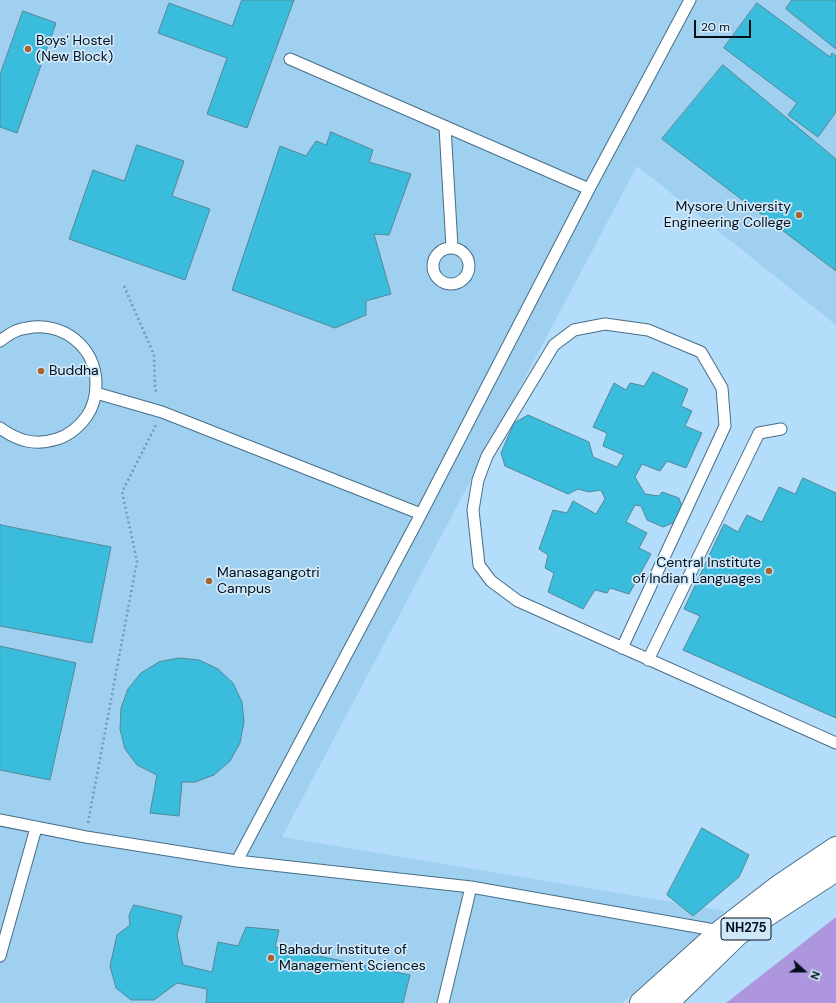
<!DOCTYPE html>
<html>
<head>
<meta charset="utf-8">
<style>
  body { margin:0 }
  #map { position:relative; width:836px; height:1003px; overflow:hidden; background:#b3ddfa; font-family:"DM Sans",sans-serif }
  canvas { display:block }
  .north { position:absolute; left:784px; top:951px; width:40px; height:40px; -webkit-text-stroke:3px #cfe8fa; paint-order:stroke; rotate:111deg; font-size:11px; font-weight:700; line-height:16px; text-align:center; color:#020f19 }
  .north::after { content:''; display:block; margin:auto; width:14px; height:18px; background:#020f19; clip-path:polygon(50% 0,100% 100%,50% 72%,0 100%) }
  .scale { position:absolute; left:694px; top:20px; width:57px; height:18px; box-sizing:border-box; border:2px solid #020f19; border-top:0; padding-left:5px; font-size:12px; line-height:14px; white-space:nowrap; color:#020f19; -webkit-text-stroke:3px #cfe8fa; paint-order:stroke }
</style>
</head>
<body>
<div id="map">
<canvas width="836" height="1003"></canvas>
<div class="north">N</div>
<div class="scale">20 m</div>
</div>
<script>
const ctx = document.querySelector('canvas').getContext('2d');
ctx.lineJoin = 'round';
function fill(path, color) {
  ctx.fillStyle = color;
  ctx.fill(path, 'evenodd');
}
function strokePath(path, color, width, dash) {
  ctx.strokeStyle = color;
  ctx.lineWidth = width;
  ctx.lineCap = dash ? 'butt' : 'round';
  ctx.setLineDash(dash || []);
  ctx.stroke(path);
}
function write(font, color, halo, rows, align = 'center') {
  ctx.font = font + ' "DM Sans",sans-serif';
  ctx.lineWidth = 3.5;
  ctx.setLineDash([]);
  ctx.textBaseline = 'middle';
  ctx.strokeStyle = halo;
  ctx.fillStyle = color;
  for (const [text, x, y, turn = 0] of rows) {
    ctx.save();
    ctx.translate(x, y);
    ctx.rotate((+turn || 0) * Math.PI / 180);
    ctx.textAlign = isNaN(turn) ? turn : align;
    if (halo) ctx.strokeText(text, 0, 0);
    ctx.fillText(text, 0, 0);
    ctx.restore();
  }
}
const built = new Path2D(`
  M0,0H836V325L637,166L282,837L725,911L622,1003H0Z`);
const green = new Path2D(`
  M836,917V1003H726Z`);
const building = new Path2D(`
  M242,0H294L247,128L207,114L227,58L158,33L169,3L232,26Z
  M792,0H836V49L786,9Z
  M757,3L830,57L832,53L836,56V112L818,137L788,115L797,103L724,48Z
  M23,11L56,23L17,133L0,127V75Z
  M723,65L836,159V271L662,139Z
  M331,132L373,150L369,162L411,174L389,235L374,234L391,294L366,301V315L335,328L232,290L280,146L306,156L316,141L326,145Z
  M137,145L184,161L172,196L210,209L185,280L69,239L93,170L124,181Z
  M653,372L688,389L681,406L692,411L685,426L702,433L686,468L667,461L660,471L642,464L635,477L645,494L659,496L662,492L679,498L682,507L675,522L663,527L647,520L641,506L635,505L626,522L647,533L639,548L651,554L629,594L610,588L607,593L595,590L583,609L548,592L554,573L545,568L548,555L539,549L553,510L567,513L573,501L596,514L605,499L601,490L589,492L578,489L568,494L505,466L501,453L514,423L528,415L589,442L593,457L617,467L624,455L603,446L607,433L593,427L614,383L626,390L630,383L644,386Z
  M803,478L836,493V718L683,650L700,616L684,609L724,524L738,532L747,515L762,522L779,487L795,494Z
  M0,524L1,525L111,547L92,643L0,626Z
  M0,646L76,663L50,780L0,770Z
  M179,658L199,660L218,669L233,683L242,702L244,722L240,743L230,761L214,775L195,782H182L179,816L150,813L157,775L137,765L125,749L120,729L121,708L128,689L141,673L159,662Z
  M702,828L749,855L739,877L693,916L667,895Z
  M134,905L182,916L177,935L183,965L212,972L218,942L238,946L246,927L279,930L275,947L410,975L403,1003H206L207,989L177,983L154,1000H131L116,988L110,966L117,935L130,925L129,916Z`);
const path = new Path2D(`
  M124,286L154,355L155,388L157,394
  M88,823L137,561L122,492L156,425`);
const lane = new Path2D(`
  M290,59L589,189
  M445,127L452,247
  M433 266a18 18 0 1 1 36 0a18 18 0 1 1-36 0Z
  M0,341C8,335 16,329 27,328C63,321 96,347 96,384C96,395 93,407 87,416C79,427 70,435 57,439C35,446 18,441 0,428
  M96,393L162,412L421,514L237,861
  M421,514L589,189L690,0
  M622,648L725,426L722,388L701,352L648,330L605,324L574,330L554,345L487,456L478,480L473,510L479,565L491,581L518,601L836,743
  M648,660L759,433L781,429
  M0,820L86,837L237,861L471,887L720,931
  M0,956L36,828
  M443,1003L471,887`);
const primary = new Path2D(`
  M641,1003L721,931L778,887L836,848
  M667,1003L738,934L836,870`);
const markers = [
  [28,49,4,"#a4642d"],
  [799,215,4,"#a4642d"],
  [41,371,4,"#a4642d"],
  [769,571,4,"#a4642d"],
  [209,581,4,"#a4642d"],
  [271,958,4,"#a4642d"]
];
const shields = [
  [746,929,50]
];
const shieldNames = [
  ["NH275",746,929]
];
const poiNames = [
  ["Boys' Hostel",36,41],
  ["(New Block)",36,57],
  ["Mysore University",791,207,"right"],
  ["Engineering College",791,223,"right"],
  ["Buddha",49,371],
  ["Central Institute",761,563,"right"],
  ["of Indian Languages",761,579,"right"],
  ["Manasagangotri",217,573],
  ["Campus",217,589],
  ["Bahadur Institute of",279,950],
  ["Management Sciences",279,966]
];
fill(built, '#9fd0f0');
fill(green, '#ad96de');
fill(building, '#3abcdc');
strokePath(building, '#548897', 1);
strokePath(lane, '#476e88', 13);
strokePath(primary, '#476e88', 24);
strokePath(path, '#7797ae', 2.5, [2, 3]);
strokePath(lane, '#fff', 11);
strokePath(primary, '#fff', 22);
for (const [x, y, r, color] of markers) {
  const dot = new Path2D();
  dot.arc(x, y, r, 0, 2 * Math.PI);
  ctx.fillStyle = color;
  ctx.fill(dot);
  strokePath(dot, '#cfe8fa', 1.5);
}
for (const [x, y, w] of shields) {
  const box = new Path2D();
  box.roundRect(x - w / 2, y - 11, w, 22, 3);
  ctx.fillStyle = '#cfe8fa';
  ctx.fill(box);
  strokePath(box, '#020f19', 1);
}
write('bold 13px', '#020f19', null, shieldNames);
write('14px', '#020f19', '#cfe8fa', poiNames, 'left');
</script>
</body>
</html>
